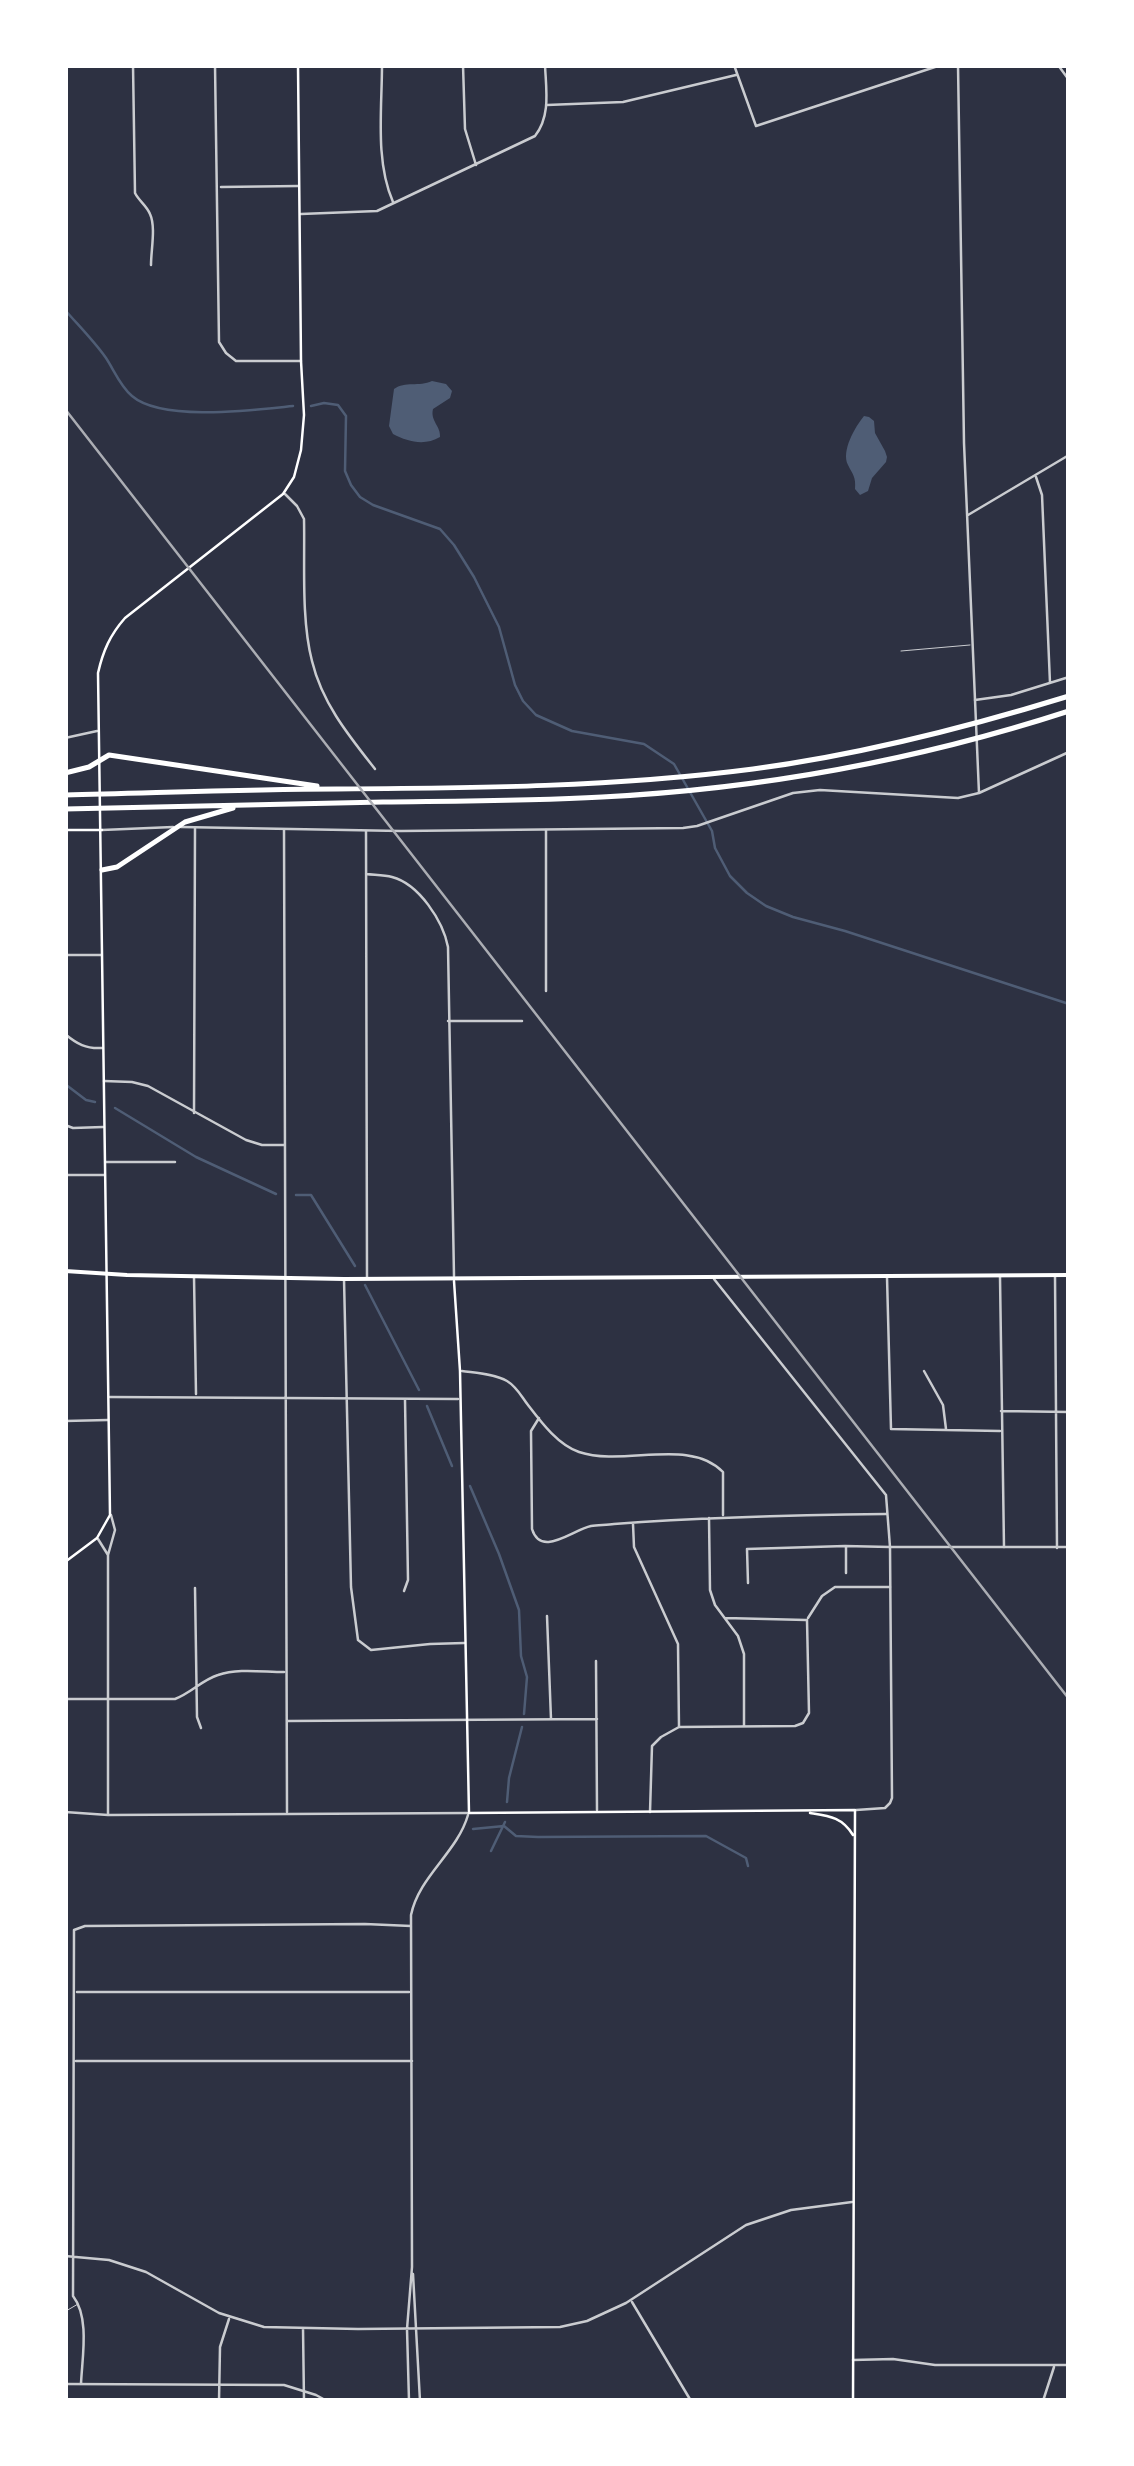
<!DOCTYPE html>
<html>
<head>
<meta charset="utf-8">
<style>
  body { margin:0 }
  #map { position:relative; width:1134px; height:2466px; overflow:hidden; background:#2d3142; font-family:Lato,sans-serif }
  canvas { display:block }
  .frame { position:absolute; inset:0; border:68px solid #fff; pointer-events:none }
</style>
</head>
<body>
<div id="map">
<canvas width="1134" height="2466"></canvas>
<div class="frame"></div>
</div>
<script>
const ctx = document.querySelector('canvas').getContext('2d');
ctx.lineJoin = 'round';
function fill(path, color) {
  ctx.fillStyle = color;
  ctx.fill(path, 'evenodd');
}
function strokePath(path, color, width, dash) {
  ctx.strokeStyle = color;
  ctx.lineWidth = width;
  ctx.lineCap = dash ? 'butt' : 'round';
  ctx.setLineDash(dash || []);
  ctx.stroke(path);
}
const water = new Path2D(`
  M432,381L446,384L452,391L450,398L433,409C430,421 441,426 440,437C425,446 408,442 393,434L389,426L394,389C405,381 419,387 432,381Z
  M864,416L869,417L874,421L875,433L885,451L887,457L886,462L872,478L868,491L860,495L855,489C856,477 853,475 848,465C841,451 855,427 864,416Z`);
const stream = new Path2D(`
  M65,310C79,326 94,341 106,358C114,370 120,386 132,396C162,422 254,410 293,406
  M311,406L324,403L338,405L346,416L345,471L351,485L360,497L373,505L440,529L454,545L474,577L499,627L515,685L523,701L536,715L572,731L644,744L674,764L712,831L715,848L730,876L747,893L766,906L793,917L845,931L1069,1004
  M65,1084L86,1100L95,1102
  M115,1108L196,1157L276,1194
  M296,1195H311L355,1266
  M365,1285L419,1390
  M427,1406L452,1466
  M470,1486L499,1554L519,1610L521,1656L527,1677L524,1714
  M507,1802L509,1778L522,1727
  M473,1829L504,1826L516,1836L538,1837L706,1836L746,1858L748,1866
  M491,1851L505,1822`);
const service = new Path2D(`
  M901,651L970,645
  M66,2381V2311L78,2304`);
const minor = new Path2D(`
  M133,65L135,193C139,201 147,206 150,214C156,227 151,250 151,265
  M215,65L219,342L226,353L236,361H301
  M382,65C382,109 375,161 393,202
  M463,65L465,129L476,165
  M734,65L756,126L941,65
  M1058,65L1069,80
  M547,105L623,102L736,75
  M221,187L298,186
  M301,214L377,211L535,136C551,116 546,89 545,65
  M1036,477L1042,495L1050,683
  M285,494L297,506L304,519C305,562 301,619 312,661C322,703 349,736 375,769
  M975,700L1011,695L1069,677
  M65,738L97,731
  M284,830L287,1812
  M546,830V991
  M366,831L367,1278
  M366,874C374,875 384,875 392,877C419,884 443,921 448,947L454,1276
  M65,955H101
  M448,1021H522
  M65,1034C77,1044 86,1049 102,1048
  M104,1081L132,1082L148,1086L246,1140L262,1145H284
  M194,1113L195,828
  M65,1125L73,1128L103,1127
  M106,1162H175
  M65,1175H104
  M1055,1276L1057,1548
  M194,1277L196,1394
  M887,1277L891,1429L1000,1431
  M1000,1277L1004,1547
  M344,1279L351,1587L358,1640L371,1650L430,1644L464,1643
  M714,1279L886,1495L890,1547L845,1546L747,1549L748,1583
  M462,1371C476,1373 495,1374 507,1381C517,1387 521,1396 528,1405C541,1422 558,1445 579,1452C624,1467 689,1437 723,1472V1515
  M924,1371L943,1405L946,1429
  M110,1397L458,1399
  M1001,1411L1069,1412
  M539,1418L531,1431L532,1529C541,1558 572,1530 591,1526C598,1525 607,1525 614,1524C705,1517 795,1515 886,1514
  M65,1421L108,1420
  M709,1518L710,1590L715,1605L738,1636L744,1654V1726
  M633,1524L634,1547L678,1644L679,1727L661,1737L652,1746L650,1812
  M98,1539L108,1555L115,1530L111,1515
  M846,1547V1573
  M195,1588L197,1717L201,1728
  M404,1591L408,1580L405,1400
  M547,1616L551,1719
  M725,1618L806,1620
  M808,1618L822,1596L835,1587H890
  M596,1661L597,1810
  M65,1699H175C191,1693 202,1680 218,1675C238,1668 263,1672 284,1672
  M288,1721L597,1719
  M680,1727L795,1726L803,1723L809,1713L807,1620
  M108,1814V1555
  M77,1992H409
  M76,2061H412
  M65,2256L109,2260L146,2272L219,2313L264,2327L358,2329L560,2327L587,2321L626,2303L746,2225L791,2210L852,2202
  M413,2274L420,2401
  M632,2302L691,2401
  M303,2328L304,2401
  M853,2360L893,2359L935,2365H1069
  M65,2384L284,2385L316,2395L327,2401
  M81,2384C82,2358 90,2318 73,2296L74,1930L85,1926L365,1924L411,1926
  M219,2401L220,2347L229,2319
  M409,2401L407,2329L412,2267L411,1915C419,1876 457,1853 468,1815
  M1043,2401L1054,2367`);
const tertiary = new Path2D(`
  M958,65L964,443L979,793
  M968,515L1069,455
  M181,827L401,831L683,828L697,826L793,793L820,790L958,798L979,793L1069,752
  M102,830L173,827
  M856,1810L885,1808L890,1803L892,1798L890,1547H1069
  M65,1812L108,1815L467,1813`);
const secondary = new Path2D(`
  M65,830H102
  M454,1281L460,1371L469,1813L855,1810L853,2401
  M65,1562L97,1538L110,1515L98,673C103,651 110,635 125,618L283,494L294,477L301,450L304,415L301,361L298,65
  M810,1813C829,1816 842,1817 853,1835`);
const primary = new Path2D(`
  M65,1271L127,1275L344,1279L1069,1275`);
const motorway = new Path2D(`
  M65,773L89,767L109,755L317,786
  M65,795C156,793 247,789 337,789C476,788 615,787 753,769C860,755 965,728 1069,696
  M65,809C171,807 277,804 383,802C456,801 529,801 602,797C760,789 918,760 1069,711
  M102,870L117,867L185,822L233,808`);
const rail = new Path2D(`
  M65,409L1069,1699`);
fill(water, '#4f5d75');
strokePath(stream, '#4f5d75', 2.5);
strokePath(service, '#caccd0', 1);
strokePath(minor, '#caccd0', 2.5);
strokePath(tertiary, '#caccd0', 2.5);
strokePath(secondary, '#fff', 2.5);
strokePath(primary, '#fff', 4);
strokePath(motorway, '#fff', 5);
strokePath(rail, '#abadb3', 2.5);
</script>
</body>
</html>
